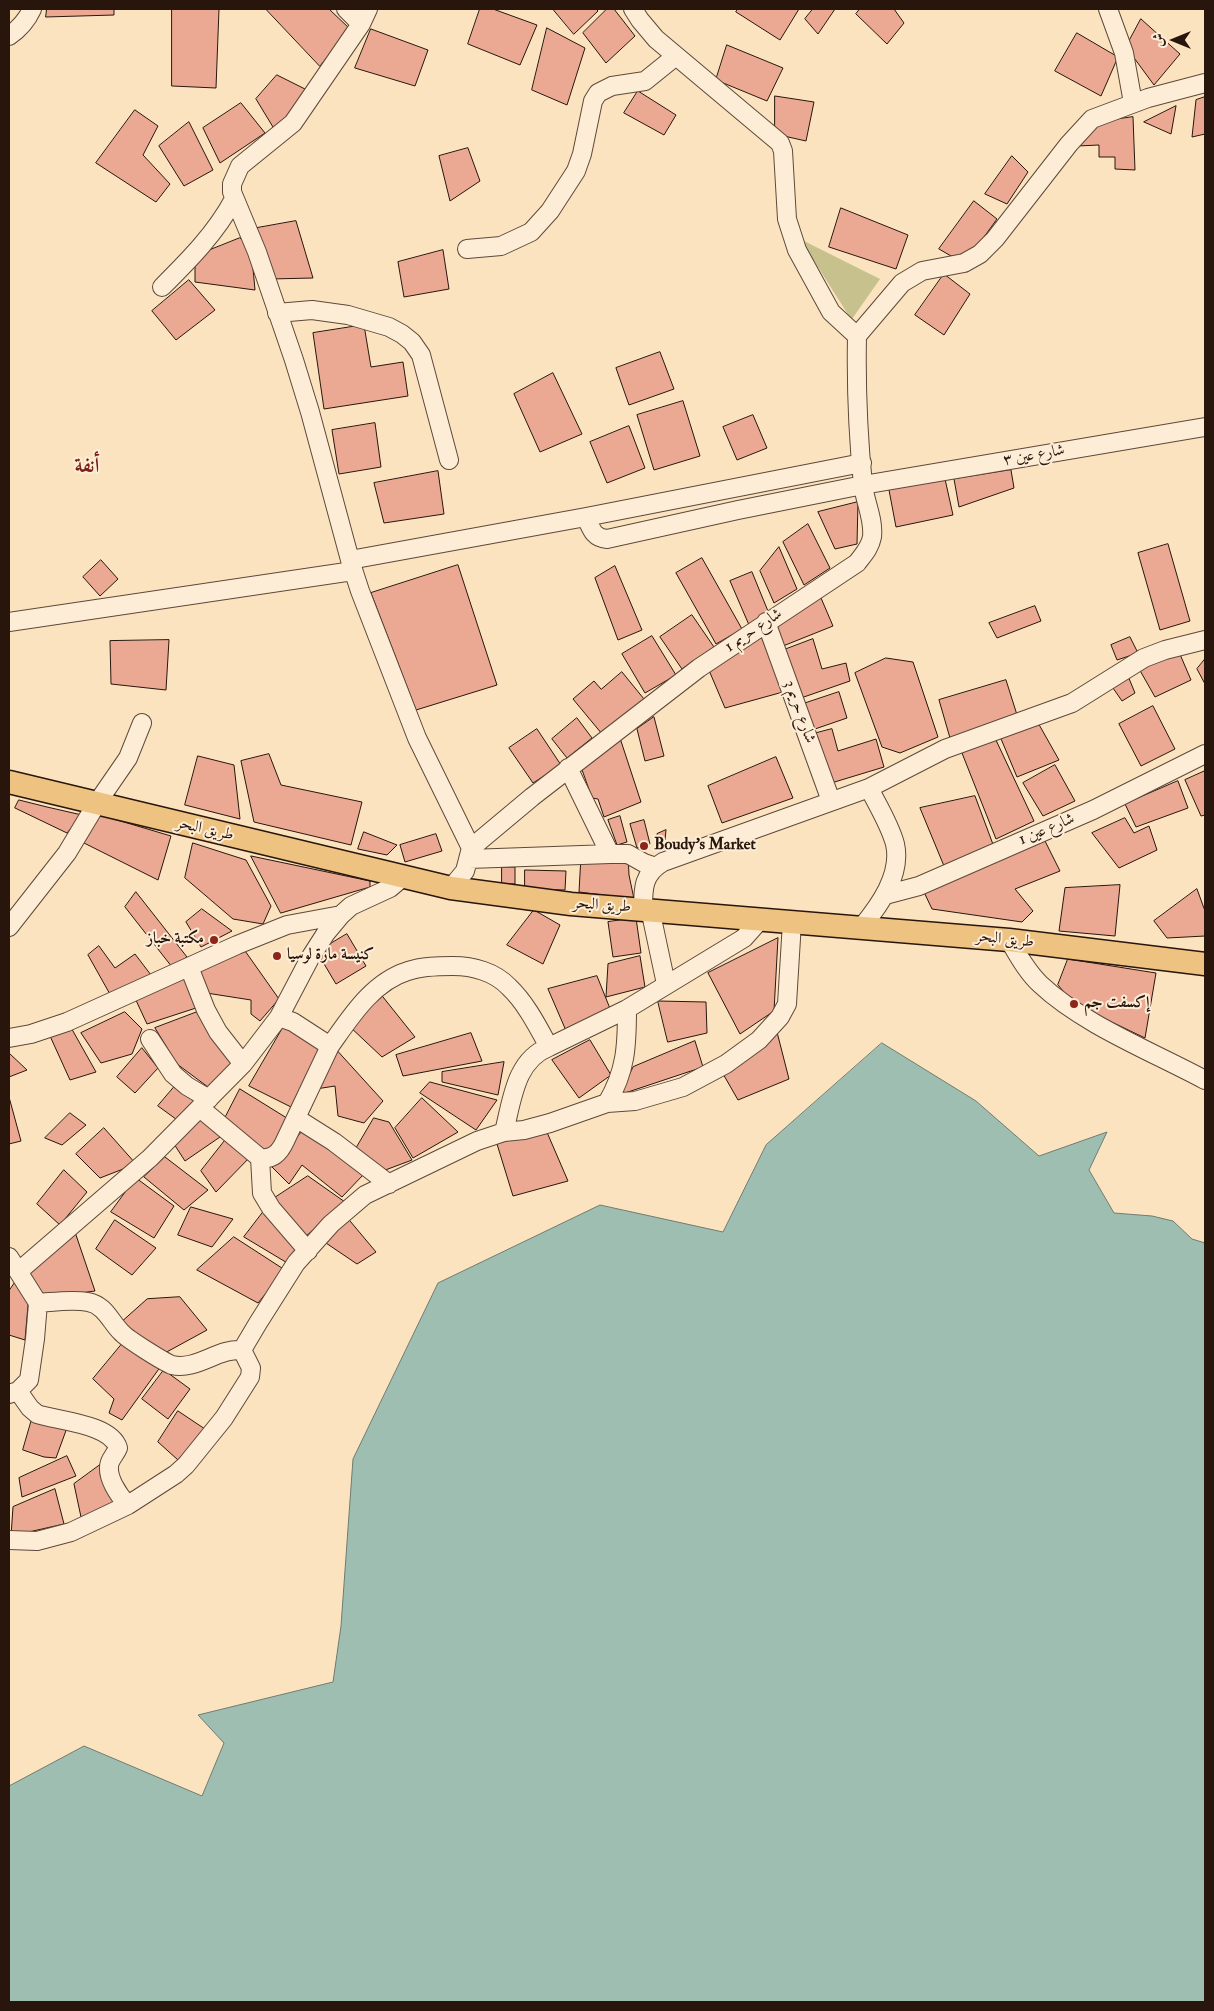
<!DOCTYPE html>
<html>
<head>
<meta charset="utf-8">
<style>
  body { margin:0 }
  #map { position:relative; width:1214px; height:2011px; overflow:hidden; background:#fce3c0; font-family:"IM FELL Double Pica",Amiri,serif }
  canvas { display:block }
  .frame { position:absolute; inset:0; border:10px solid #28160c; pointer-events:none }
  .north { position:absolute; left:1149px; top:15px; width:50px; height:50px; -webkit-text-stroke:4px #fdedd6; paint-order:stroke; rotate:270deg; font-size:14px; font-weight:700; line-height:20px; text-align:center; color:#28160c }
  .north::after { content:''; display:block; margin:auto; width:18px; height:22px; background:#28160c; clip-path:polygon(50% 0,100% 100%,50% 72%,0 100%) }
</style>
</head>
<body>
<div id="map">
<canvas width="1214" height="2011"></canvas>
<div class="frame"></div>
<div class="north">ش</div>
</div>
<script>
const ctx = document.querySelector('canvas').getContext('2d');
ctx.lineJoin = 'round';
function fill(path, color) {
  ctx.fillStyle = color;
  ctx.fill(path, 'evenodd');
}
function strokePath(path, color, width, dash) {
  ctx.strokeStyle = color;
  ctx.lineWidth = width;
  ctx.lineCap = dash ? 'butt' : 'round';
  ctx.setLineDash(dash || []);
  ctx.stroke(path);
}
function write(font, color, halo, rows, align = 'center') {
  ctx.font = font + ' "IM FELL Double Pica",Amiri,serif';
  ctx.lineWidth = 4;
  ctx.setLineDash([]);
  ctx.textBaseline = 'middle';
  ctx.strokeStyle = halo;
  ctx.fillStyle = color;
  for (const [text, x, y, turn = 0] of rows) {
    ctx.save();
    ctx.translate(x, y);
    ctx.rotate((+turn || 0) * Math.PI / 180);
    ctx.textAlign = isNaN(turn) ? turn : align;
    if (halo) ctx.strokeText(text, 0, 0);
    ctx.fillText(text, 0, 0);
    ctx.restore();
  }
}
const green = new Path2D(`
  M800,239L880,279L852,319H851Z`);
const water = new Path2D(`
  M882,1043L976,1101L1039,1156L1107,1132L1089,1170L1114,1213L1152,1216L1173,1221L1192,1239L1205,1243V2002H9V1786L84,1746L202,1796L224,1743L198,1715L333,1682L341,1626L353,1459L438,1283L600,1205L723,1232L766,1145Z`);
const building = new Path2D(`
  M47,9H114V15L46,17Z
  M172,9H219L216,88L172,86Z
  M266,9H329L350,29L320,66Z
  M480,9H493L537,25L520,65L468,44Z
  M553,9H596L598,11L574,34Z
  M607,9H614L635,36L606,63L583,33Z
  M738,9H799L780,40L736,12Z
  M813,9H835L818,34L805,19Z
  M860,9H894L904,23L887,44L856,14Z
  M1141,19L1180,54L1154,85L1126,47Z
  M547,28L585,48L567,105L532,90Z
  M371,29L428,50L415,86L355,68Z
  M1077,33L1118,57L1101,96L1055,71Z
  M727,45L783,68L767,101L716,80Z
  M277,75L309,91L276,132L256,99Z
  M638,91L676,115L664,135L624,113Z
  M775,96L814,102L806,141L775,134Z
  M1205,97V134L1192,137L1196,100Z
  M241,103L265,133L220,163L203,128Z
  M1176,106L1171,134L1144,122Z
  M135,110L158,126L143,155L170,184L156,202L96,163Z
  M1133,117L1135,170L1115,169V157H1099V145L1077,146L1098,122Z
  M189,122L213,170L184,186L159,146Z
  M468,148L480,181L450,201L439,156Z
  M1012,156L1028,172L1007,204L985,194Z
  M974,201L997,219L971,255L951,256L939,249Z
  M841,208L908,235L896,269L829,247Z
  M296,221L313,278L270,279L257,228Z
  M240,238L251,247L255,290L195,282V256Z
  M443,250L449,289L404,297L398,262Z
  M944,274L970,294L944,335L915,315Z
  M189,280L215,310L176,340L152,311Z
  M364,325L371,367L403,362L408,396L324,409L313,333Z
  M660,352L674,389L629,405L616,368Z
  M553,373L582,434L540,452L514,394Z
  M683,401L700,456L654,470L637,415Z
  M753,415L767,448L737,460L723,427Z
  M375,423L381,467L339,474L332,430Z
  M629,426L645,468L607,483L590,442Z
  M1011,470L1014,488L959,507L954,479Z
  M438,471L444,514L384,523L374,483Z
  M945,479L953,515L896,527L889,490Z
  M858,502L857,544L835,549L818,512Z
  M808,524L830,568L804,585L783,542Z
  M1168,544L1190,621L1160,630L1138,553Z
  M779,547L797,589L774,603L760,571Z
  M702,558L742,629L716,644L676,573Z
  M101,560L118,579L100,596L83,577Z
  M458,565L497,685L416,710L371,593Z
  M615,566L642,630L618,640L595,578Z
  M752,572L770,616L749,625L730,581Z
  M821,598L833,626L783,646L772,619Z
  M1035,606L1041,621L997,638L989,623Z
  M692,615L714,647L682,669L660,637Z
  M758,628L783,692L725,708L708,668Z
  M652,636L676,675L645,693L622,654Z
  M1130,637L1138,653L1117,660L1111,645Z
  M813,639L822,669L846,663L850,681L798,699L784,650Z
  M169,640L166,690L111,684L110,641Z
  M1179,652L1191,680L1155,697L1138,667Z
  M886,658L913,662L938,737L900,753L882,747L855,673Z
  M1205,659V684L1197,669Z
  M622,672L644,699L602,734L573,699L594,681L601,689Z
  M1128,676L1135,693L1122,701L1113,688Z
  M1006,680L1018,718L950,738L939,700Z
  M839,692L847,718L812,730L803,704Z
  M1153,706L1175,749L1141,766L1119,724Z
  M654,717L664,756L645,761L637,729Z
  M577,718L592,738L567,758L552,739Z
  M1037,721L1059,760L1017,777L999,734Z
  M537,729L561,765L533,783L509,748Z
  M832,729L838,751L876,739L884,767L828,784L813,734Z
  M619,735L641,802L604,817L598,799L592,798L580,764Z
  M995,738L1034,821L996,839L960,748Z
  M269,754L281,785L362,802L351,845L254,822L241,761Z
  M198,756L234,765L240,819L185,805Z
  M776,757L793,798L722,823L708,786Z
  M1055,765L1075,801L1043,816L1023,783Z
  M1205,771V815L1201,816L1185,780Z
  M1178,781L1188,808L1136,827L1125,804Z
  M975,796L994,847L944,866L920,808Z
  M19,800L47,807L82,815L67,833L15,808Z
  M97,814L171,836L158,880L84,843Z
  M620,816L627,842L617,845L608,820Z
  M1125,818L1134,833L1149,826L1157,850L1119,868L1092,833Z
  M644,820L650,844L637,848L630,824Z
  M666,830L665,840L657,841V834Z
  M364,832L397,845L387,855L358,849Z
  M436,834L442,851L405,862L400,845Z
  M1044,839L1060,871L1015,889L1033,911L1022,922L932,909L923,890Z
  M193,843L246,860L271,906L263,924L233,919L185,878Z
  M628,854L629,875L634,899L579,892L581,856Z
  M251,856L370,881V887L281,913Z
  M502,867H515V884H502Z
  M525,870L566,871L565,890L525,889Z
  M1120,885L1115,936L1059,931L1065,888Z
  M1197,889L1205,911V936L1167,938L1154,921Z
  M136,892L187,957L172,967L125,907Z
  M202,909L232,931L201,947L186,922Z
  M534,910L560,925L543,964L507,945Z
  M636,918L641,953L613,957L608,922Z
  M347,934L366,966L336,984L317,952Z
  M778,938L774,1011L740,1034L708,973Z
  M99,946L115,968L135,954L151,975L111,996L88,955Z
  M243,948L279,999L260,1021L251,1014V1000L200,992L195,975Z
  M640,956L645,987L606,997L608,964Z
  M1068,959L1156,973L1145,1038L1074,1004L1058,985Z
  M189,971L199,1007L147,1024L134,996Z
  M597,976L611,1011L567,1033L548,989Z
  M379,992L415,1037L382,1057L348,1025Z
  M658,1001L706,1002L707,1033L668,1042Z
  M200,1011L234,1065L212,1090L177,1064L155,1028Z
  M125,1012L142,1029L132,1054L101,1063L81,1033Z
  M69,1024L96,1072L70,1080L50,1036Z
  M284,1026L323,1048L293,1108L249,1086Z
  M777,1032L789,1079L738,1100L722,1072Z
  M471,1033L482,1061L403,1076L396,1055Z
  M590,1040L611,1075L579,1098L552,1060Z
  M695,1041L703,1067L619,1095L633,1067Z
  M333,1046L383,1101L364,1123L338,1116L335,1086L316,1089Z
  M142,1048L158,1068L135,1093L117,1077Z
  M9,1053L27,1070L9,1077Z
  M504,1062L498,1095L442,1082V1072Z
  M430,1082L497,1100L476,1130L420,1093Z
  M175,1086L200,1100L180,1122L158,1106Z
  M240,1089L290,1120L270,1154L223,1122Z
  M9,1097L21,1141L9,1144Z
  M422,1098L458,1132L413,1158L395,1128Z
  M197,1112L220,1137L185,1161L174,1144Z
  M70,1113L86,1125L62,1145L45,1138Z
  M374,1118L389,1122L412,1160L380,1172L354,1152Z
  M104,1128L136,1164L100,1178L76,1154Z
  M546,1130L568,1181L513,1196L497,1144Z
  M303,1131L364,1174L342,1197L302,1165L289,1184L270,1165Z
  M227,1138L252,1155L216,1192L201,1171Z
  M165,1157L208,1190L184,1210L144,1177Z
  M64,1170L87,1192L60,1225L37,1204Z
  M308,1176L345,1202L305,1237L273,1199Z
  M136,1178L174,1206L154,1238L111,1212Z
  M191,1207L233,1219L212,1247L178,1235Z
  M264,1211L297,1247L289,1264L244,1237Z
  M345,1215L376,1252L357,1264L323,1241Z
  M115,1220L156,1248L132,1275L96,1249Z
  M75,1232L95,1291L43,1298L25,1274Z
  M234,1237L285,1270L258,1303L197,1270Z
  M16,1281L29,1294L25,1340L9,1335V1291Z
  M180,1297L207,1330L163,1354L119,1324L147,1299Z
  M122,1344L161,1366L122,1420L109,1413L114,1399L93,1379Z
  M164,1370L190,1389L168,1419L142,1399Z
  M178,1411L205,1429L178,1460L158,1442Z
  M32,1419L68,1425L56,1458L44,1457L23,1450Z
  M67,1456L76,1476L22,1497L19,1478Z
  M100,1465L119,1505L81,1517L74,1484Z
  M55,1489L64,1524L11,1536L13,1507Z`);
const minor = new Path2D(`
  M346,9L361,24
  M368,9L361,24L293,123L240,166L232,184V192L257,252L294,360L310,412L350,560L360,591L417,738L471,848L465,871L451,888
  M633,9L640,20L656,39L780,143L783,151L787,219L797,250L831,312L857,336
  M1108,9L1124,53L1133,103
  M9,36C19,29 27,20 32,9
  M467,249L501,246L531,232L550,211L576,171L582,154L593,101L598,93L612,86L645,81L676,56
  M162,287C189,260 216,233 234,199
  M277,313L312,310L348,315L389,327L402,334L412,342L421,355L449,460
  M857,336L902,283L922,271L964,263L980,254L995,239L1069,144L1092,119L1148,98L1205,83
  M586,517C591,528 593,538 607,539L738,510L863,485L1205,427
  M350,560L586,517L862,463
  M9,622L353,571
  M766,622L831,801
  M568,768L610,854H628L644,863L656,867
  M869,788L945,749L1072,703L1144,658L1165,650L1205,640
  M471,848L532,797L699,668L857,563C863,555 870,548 872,537C874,519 865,502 863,485C858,435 856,385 857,336
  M469,859L610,854
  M885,895L919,886L1093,810L1205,754
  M643,909C643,888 643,874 663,862L869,788C878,806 890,825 895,844C902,875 879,906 861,928
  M650,909L666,984
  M9,927L67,853L97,803L128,758L142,723
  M1009,940C1018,955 1027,972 1040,984C1082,1024 1153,1052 1205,1080
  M189,967L206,1010L218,1032L243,1064
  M9,1038L31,1034L67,1022L237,945L287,925L341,915
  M150,1039L173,1074L187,1086L209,1099
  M330,1046C350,1018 372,982 408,971C422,966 439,966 453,966C473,966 495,972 509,987C526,1003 538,1027 549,1047L627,1009
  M607,1103L635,1101L683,1087L726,1064L759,1040L780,1017L787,1004L792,922
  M200,1108L260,1158C273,1160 280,1152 285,1141L330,1046L293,1022L279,1017
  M296,1118L334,1142L389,1184
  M504,1132C512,1101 515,1060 549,1047
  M260,1158L262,1193L271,1208L308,1251
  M9,1257L38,1303L35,1339L29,1380L18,1391L9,1394
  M19,1271L150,1158L243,1064L279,1017L310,958L326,933L341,915L351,906L390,888L403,877
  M38,1303C54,1302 72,1299 88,1302C105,1305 110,1321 121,1332C127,1339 164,1362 172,1365C196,1371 218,1348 242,1350
  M242,1350L258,1323L296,1263L331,1224L365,1195L477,1141L504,1132L524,1130L550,1123L607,1103C626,1071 627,1046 627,1009L744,938L760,920
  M18,1391L30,1408L37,1414C58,1421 111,1424 118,1448C116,1453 112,1457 110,1462C105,1476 119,1496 128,1505
  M9,1540L37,1541L71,1532L128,1505L176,1474L186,1465L224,1418L250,1377L251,1368L242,1350`);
const major = new Path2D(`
  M9,782L451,888L571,904L1009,940L1205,964`);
const markers = [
  [644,846,5,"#8f2418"],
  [214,940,5,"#8f2418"],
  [277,956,5,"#8f2418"],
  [1074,1004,5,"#8f2418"]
];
const streetNames = [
  ["شارع عين ٣",1034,456,-10],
  ["شارع حريم 1",754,631,-34],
  ["شارع حريم 3",799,712,70],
  ["طريق البحر",205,830,13],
  ["شارع عين 1",1047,830,-23],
  ["طريق البحر",602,906,4],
  ["طريق البحر",1005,940,6]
];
const poiNames = [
  ["Boudy's Market",654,846],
  ["مكتبة خباز",204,940,"right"],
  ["كنيسة مارة لوسيا",287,956],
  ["إكسفت جم",1084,1004]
];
const districtNames = [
  ["أنفة",87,467]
];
fill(green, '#c7c18d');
fill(water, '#9fbeb2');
strokePath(water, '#6f7b70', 1);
fill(building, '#eba993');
strokePath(building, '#28160c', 1);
strokePath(minor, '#5d4939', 20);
strokePath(major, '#28160c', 25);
strokePath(minor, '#fdedd6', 18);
strokePath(major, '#eec280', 22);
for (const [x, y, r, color] of markers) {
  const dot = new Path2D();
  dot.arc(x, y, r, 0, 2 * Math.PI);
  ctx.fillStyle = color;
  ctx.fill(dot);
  strokePath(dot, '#fdedd6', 2);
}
write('16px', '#28160c', '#fdedd6', streetNames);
write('bold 16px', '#28160c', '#fdedd6', poiNames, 'left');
write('bold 21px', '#7a1f14', '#fdedd6', districtNames);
</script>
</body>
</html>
